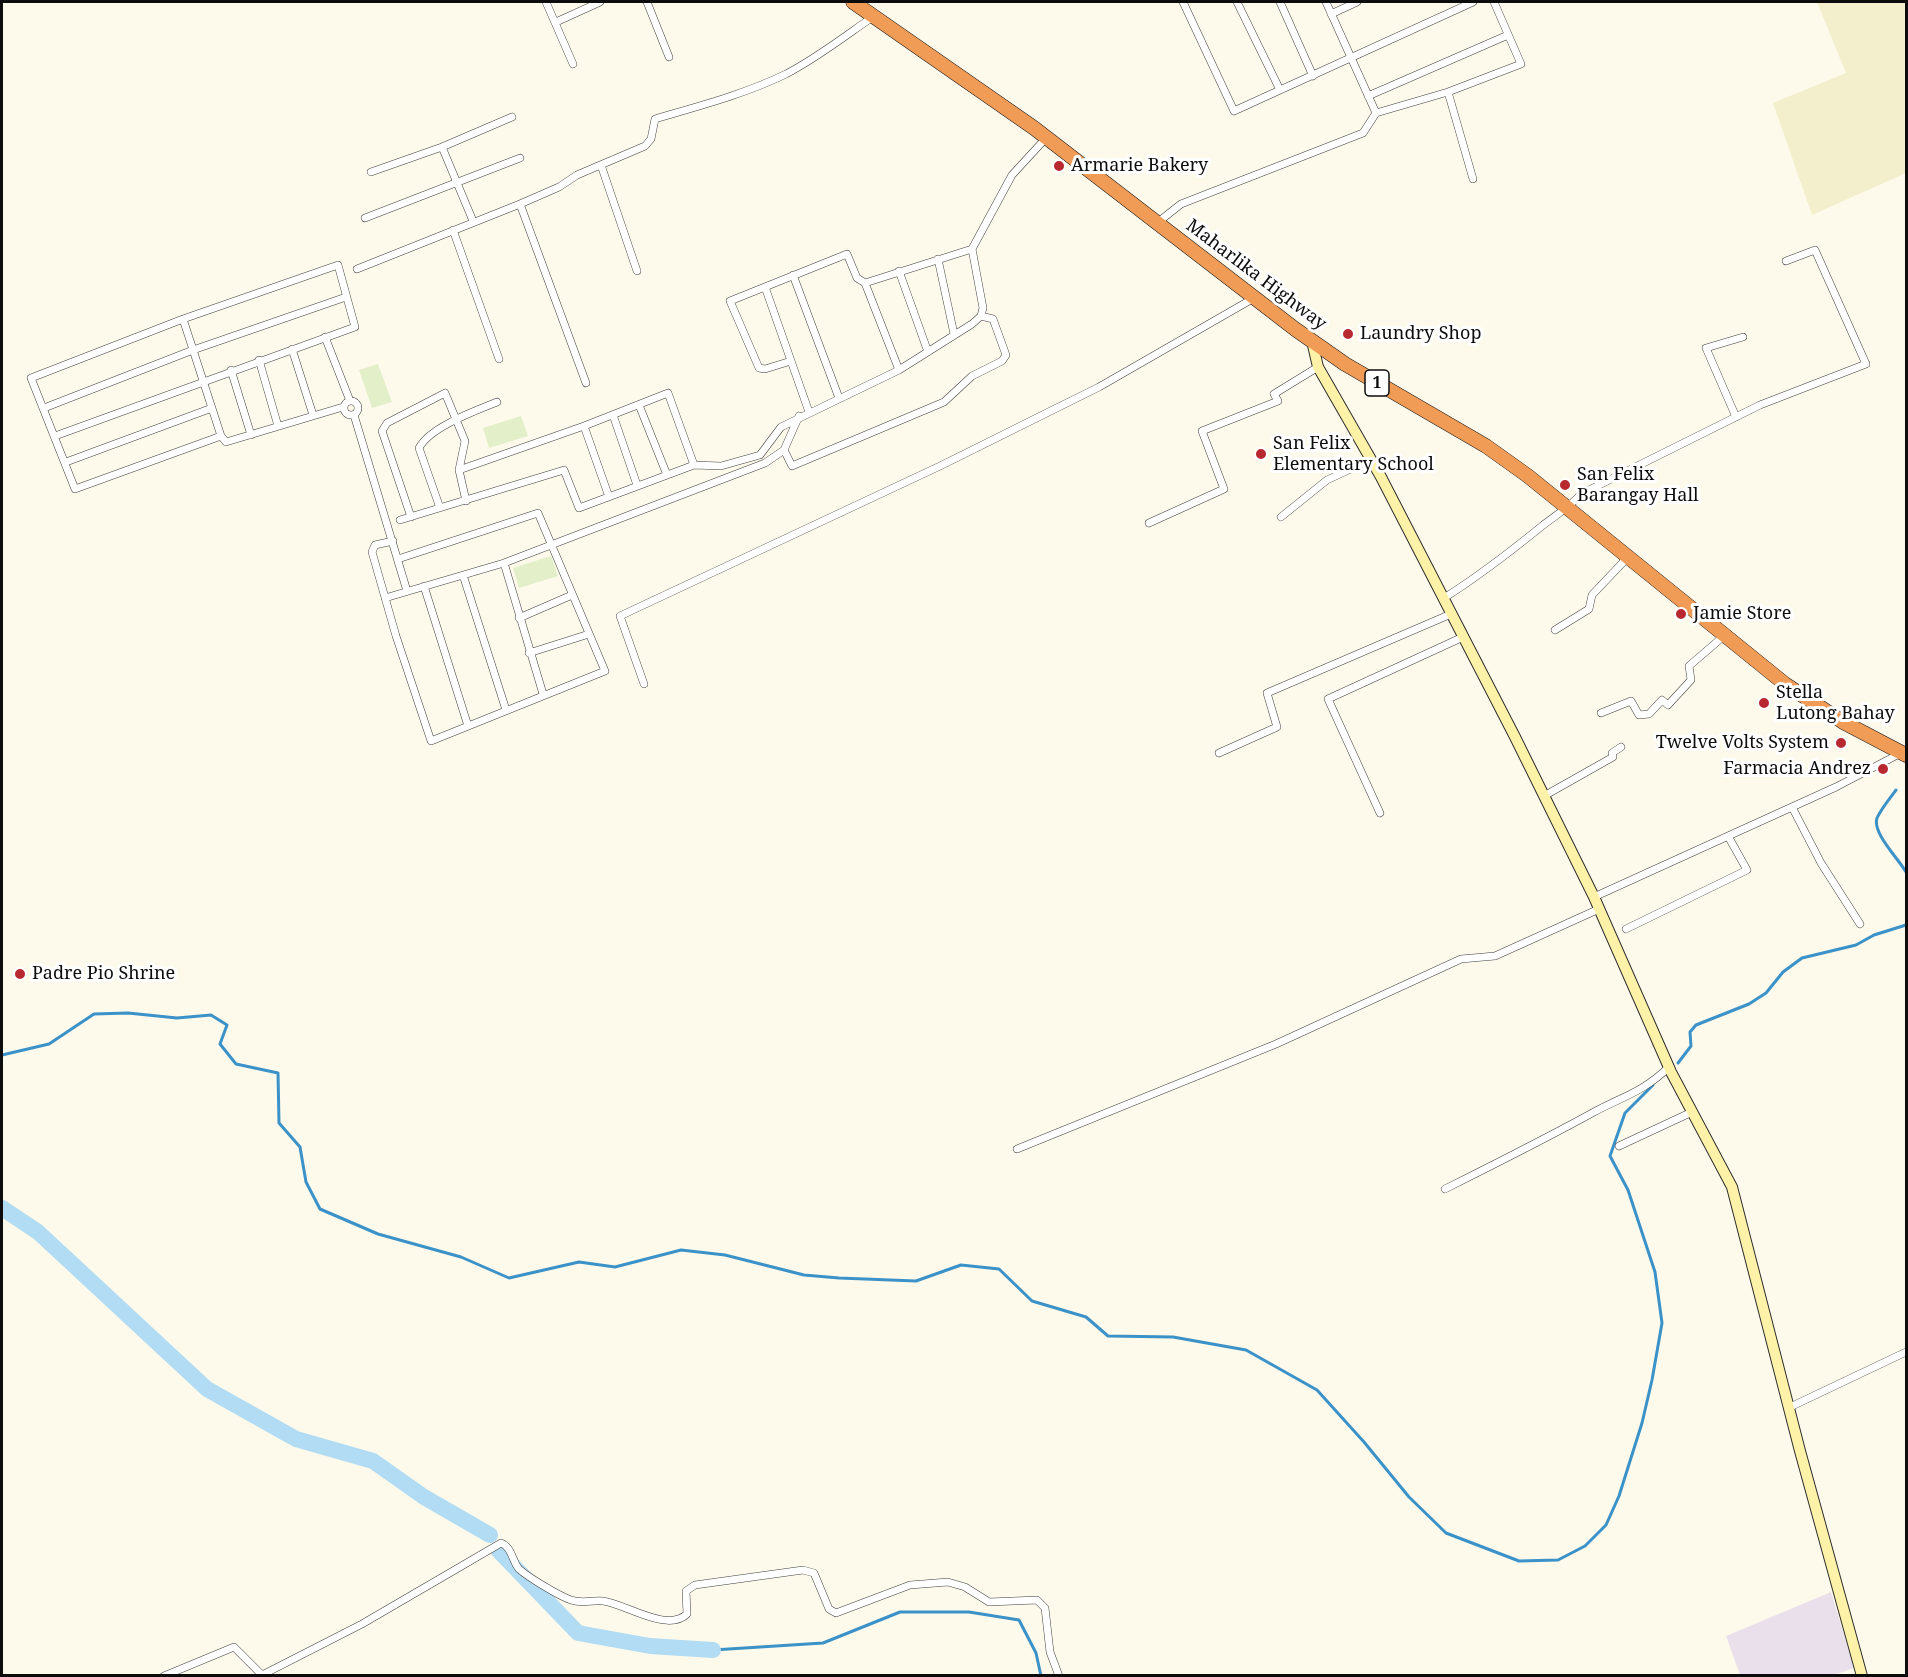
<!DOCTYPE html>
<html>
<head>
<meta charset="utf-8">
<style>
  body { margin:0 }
  #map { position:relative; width:1908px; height:1677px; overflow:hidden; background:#fefaeb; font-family:"Noto Serif",serif }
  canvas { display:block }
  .frame { position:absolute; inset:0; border:3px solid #0c0c0c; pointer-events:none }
</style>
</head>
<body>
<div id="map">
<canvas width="1908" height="1677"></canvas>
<div class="frame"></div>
</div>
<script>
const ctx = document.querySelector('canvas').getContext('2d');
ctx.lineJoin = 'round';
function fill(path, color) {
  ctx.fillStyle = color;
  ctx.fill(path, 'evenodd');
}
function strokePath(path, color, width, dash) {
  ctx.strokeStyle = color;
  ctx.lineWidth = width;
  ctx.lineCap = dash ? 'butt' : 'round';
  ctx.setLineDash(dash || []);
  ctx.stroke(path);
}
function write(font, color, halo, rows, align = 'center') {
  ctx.font = font + ' "Noto Serif",serif';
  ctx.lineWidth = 6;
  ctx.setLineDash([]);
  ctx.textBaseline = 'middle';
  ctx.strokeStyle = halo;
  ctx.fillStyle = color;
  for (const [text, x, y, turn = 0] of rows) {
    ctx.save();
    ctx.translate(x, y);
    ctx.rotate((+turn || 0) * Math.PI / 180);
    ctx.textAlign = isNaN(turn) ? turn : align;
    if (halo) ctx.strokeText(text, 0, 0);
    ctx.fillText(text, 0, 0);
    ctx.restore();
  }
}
const industrial = new Path2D(`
  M1831,1592L1854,1668L1834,1675H1740L1726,1636Z`);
const farmland = new Path2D(`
  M1817,2H1906V173L1812,215L1773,103L1846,73Z`);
const pitch = new Path2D(`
  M378,364L392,402L372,408L359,370Z
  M521,416L528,436L489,448L483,428Z
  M551,556L558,576L519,588L513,568Z`);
const stream = new Path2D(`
  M1896,790C1890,798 1881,809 1877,818C1872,833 1898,858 1906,872
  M2,1055L49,1044L94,1014L128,1013L177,1018L211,1015L227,1025L220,1044L236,1064L278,1073L279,1123L300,1147L306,1182L320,1209L378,1234L461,1257L509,1278L579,1262L615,1267L681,1250L725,1255L804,1275L839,1278L916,1281L961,1265L999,1269L1032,1301L1086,1317L1108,1336L1173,1337L1246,1350L1317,1390L1364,1442L1409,1497L1446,1533L1519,1561L1558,1560L1585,1546L1606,1525L1619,1496L1642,1423L1652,1380L1662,1323L1655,1272L1628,1190L1610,1156L1625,1113L1653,1085
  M1678,1063L1691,1046L1690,1032L1696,1025L1749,1004L1766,993L1783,972L1802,958L1856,945L1874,935L1906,925
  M713,1650L823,1643L900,1612H969L1019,1620L1036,1653L1041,1676`);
const river = new Path2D(`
  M2,1208L38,1232L207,1389L296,1439L373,1461L424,1497L490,1535
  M498,1550L578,1633L650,1646L713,1650`);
const street = new Path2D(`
  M546,2L573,64
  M647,2L669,57
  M1183,2L1234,111L1473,2
  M1237,2L1280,90
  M1280,2L1313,76
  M1326,2L1376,113
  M1331,14L1357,2
  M556,22L600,2
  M1448,92L1473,179
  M1368,96L1508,35
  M442,147L473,221
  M601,165L637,271
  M371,172L442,147L512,117
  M520,204L586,383
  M365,218L520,158
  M1157,223L1181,204L1363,133L1376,113L1448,92L1521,64L1494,2
  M453,230L499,359
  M938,259L954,334
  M357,269L520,204L559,187L577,175L645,146L651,139L655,119C699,106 745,94 786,74C817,58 845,36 874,16
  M899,271L928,352
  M793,275L839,398
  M865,283L972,249
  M765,287L809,412
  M183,319L221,436L226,442L343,407
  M325,337L350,401
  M292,349L313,415
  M259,360L278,426
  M791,361L765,369L759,368L730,301L847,254L857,278L865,283L899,370
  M231,370L251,435
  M344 408a7 7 0 1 1 14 0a7 7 0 1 1-14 0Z
  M639,405L667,475
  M44,408L193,350L346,297
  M354,415L407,591
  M613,415L637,485
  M1736,417L1706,348L1743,337
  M584,426L609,497
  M55,436L355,327L338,265L183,319L31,378L75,489L221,436
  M784,450L792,466L944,402L972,376L1002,361L1006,355L993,319L981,316
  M66,462L212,408
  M459,470L584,426L668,393L694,465
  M440,508L419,448C430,427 475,411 497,402
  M411,517L382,431L387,423L445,393L465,441L459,470L466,501
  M1281,517L1327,480L1372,459
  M400,520L564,470L579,508L694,465L721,466L760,455L781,427L899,370L972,324L981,316L983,308L972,249L1012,175L1047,137
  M1149,523L1224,489L1202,431L1278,401L1274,394L1318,367
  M393,541L375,545L372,552L396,636L431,741L605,671L538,513L398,559
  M504,563L543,694
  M463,575L506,710
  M424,586L468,726
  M385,598L504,563L765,463L784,450L799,416
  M1444,598C1479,576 1510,552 1542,526C1556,515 1570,507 1581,494L1760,405L1866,364L1815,250L1786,261
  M519,618L572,595
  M1555,630L1589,609L1592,595L1629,556
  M529,653L589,634
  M644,684L620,616L940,466L1099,387L1254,298
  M1601,713L1631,701L1639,715L1649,714L1662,700L1668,705L1691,680L1689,666L1725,635
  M1219,753L1277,727L1267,693L1451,614
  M1544,796L1613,757L1612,753L1621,747
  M1792,807L1821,863L1860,924
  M1380,813L1328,699L1463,637
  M1594,897L1836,787L1901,753
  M1626,929L1747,870L1728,836
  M1619,1146L1692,1112
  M1017,1149L1276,1044L1461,959L1495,956L1599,909
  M1445,1189C1495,1164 1545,1139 1594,1112C1624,1096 1643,1092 1669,1067
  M1788,1408L1906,1352
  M164,1676L234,1647L262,1675L362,1624L501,1543C512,1547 512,1561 519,1569C528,1577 559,1596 571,1600C582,1604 592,1600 603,1601C626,1604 667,1633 687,1614L686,1591L695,1585L803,1570L814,1573L829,1609L836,1613L910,1585L948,1582L965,1587L989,1602L1037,1600L1045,1608L1050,1652L1059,1676`);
const secondary = new Path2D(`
  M1312,341L1318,367L1381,477L1515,737L1594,897L1671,1072L1732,1187L1800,1451L1862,1676`);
const highway = new Path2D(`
  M853,2L1034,128L1295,329L1345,364L1486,446L1528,476L1785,684L1843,722L1906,755`);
const markers = [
  [1059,166,6,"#b72830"],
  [1348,334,6,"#b72830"],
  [1261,454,6,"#b72830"],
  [1565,485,6,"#b72830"],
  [1681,614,6,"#b72830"],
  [1764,703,6,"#b72830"],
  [1841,743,6,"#b72830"],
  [1883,769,6,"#b72830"],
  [20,974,6,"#b72830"]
];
const shields = [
  [1377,383,24]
];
const shieldNames = [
  ["1",1377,383]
];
const poiNames = [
  ["Armarie Bakery",1071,166],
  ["Laundry Shop",1360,334],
  ["San Felix",1273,444],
  ["Elementary School",1273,465],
  ["San Felix",1577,475],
  ["Barangay Hall",1577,496],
  ["Jamie Store",1693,614],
  ["Stella",1776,693],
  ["Lutong Bahay",1776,714],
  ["Twelve Volts System",1829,743,"right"],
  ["Farmacia Andrez",1871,769,"right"],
  ["Padre Pio Shrine",32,974]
];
const streetNames = [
  ["Maharlika Highway",1256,275,37]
];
fill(industrial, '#e9e0eb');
fill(farmland, '#f3efcc');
fill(pitch, '#e2efc8');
strokePath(stream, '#3a92c9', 3);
strokePath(river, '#b1dcf4', 16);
strokePath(street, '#3f3f3f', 8);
strokePath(secondary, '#2e2e2e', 12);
strokePath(highway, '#1d1d1d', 15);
strokePath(street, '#fff', 7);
strokePath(secondary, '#fdf2a8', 10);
strokePath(highway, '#f09c57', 14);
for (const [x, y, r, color] of markers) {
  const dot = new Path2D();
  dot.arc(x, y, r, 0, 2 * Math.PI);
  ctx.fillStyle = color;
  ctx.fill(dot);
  strokePath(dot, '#fff', 2);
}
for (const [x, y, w] of shields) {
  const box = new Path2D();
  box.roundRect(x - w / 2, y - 13, w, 26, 4.5);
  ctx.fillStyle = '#fff';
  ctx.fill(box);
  strokePath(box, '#0c0c0c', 1.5);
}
write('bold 16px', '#0c0c0c', null, shieldNames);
write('18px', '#0c0c0c', '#fff', poiNames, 'left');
write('18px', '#0c0c0c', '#fff', streetNames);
</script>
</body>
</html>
